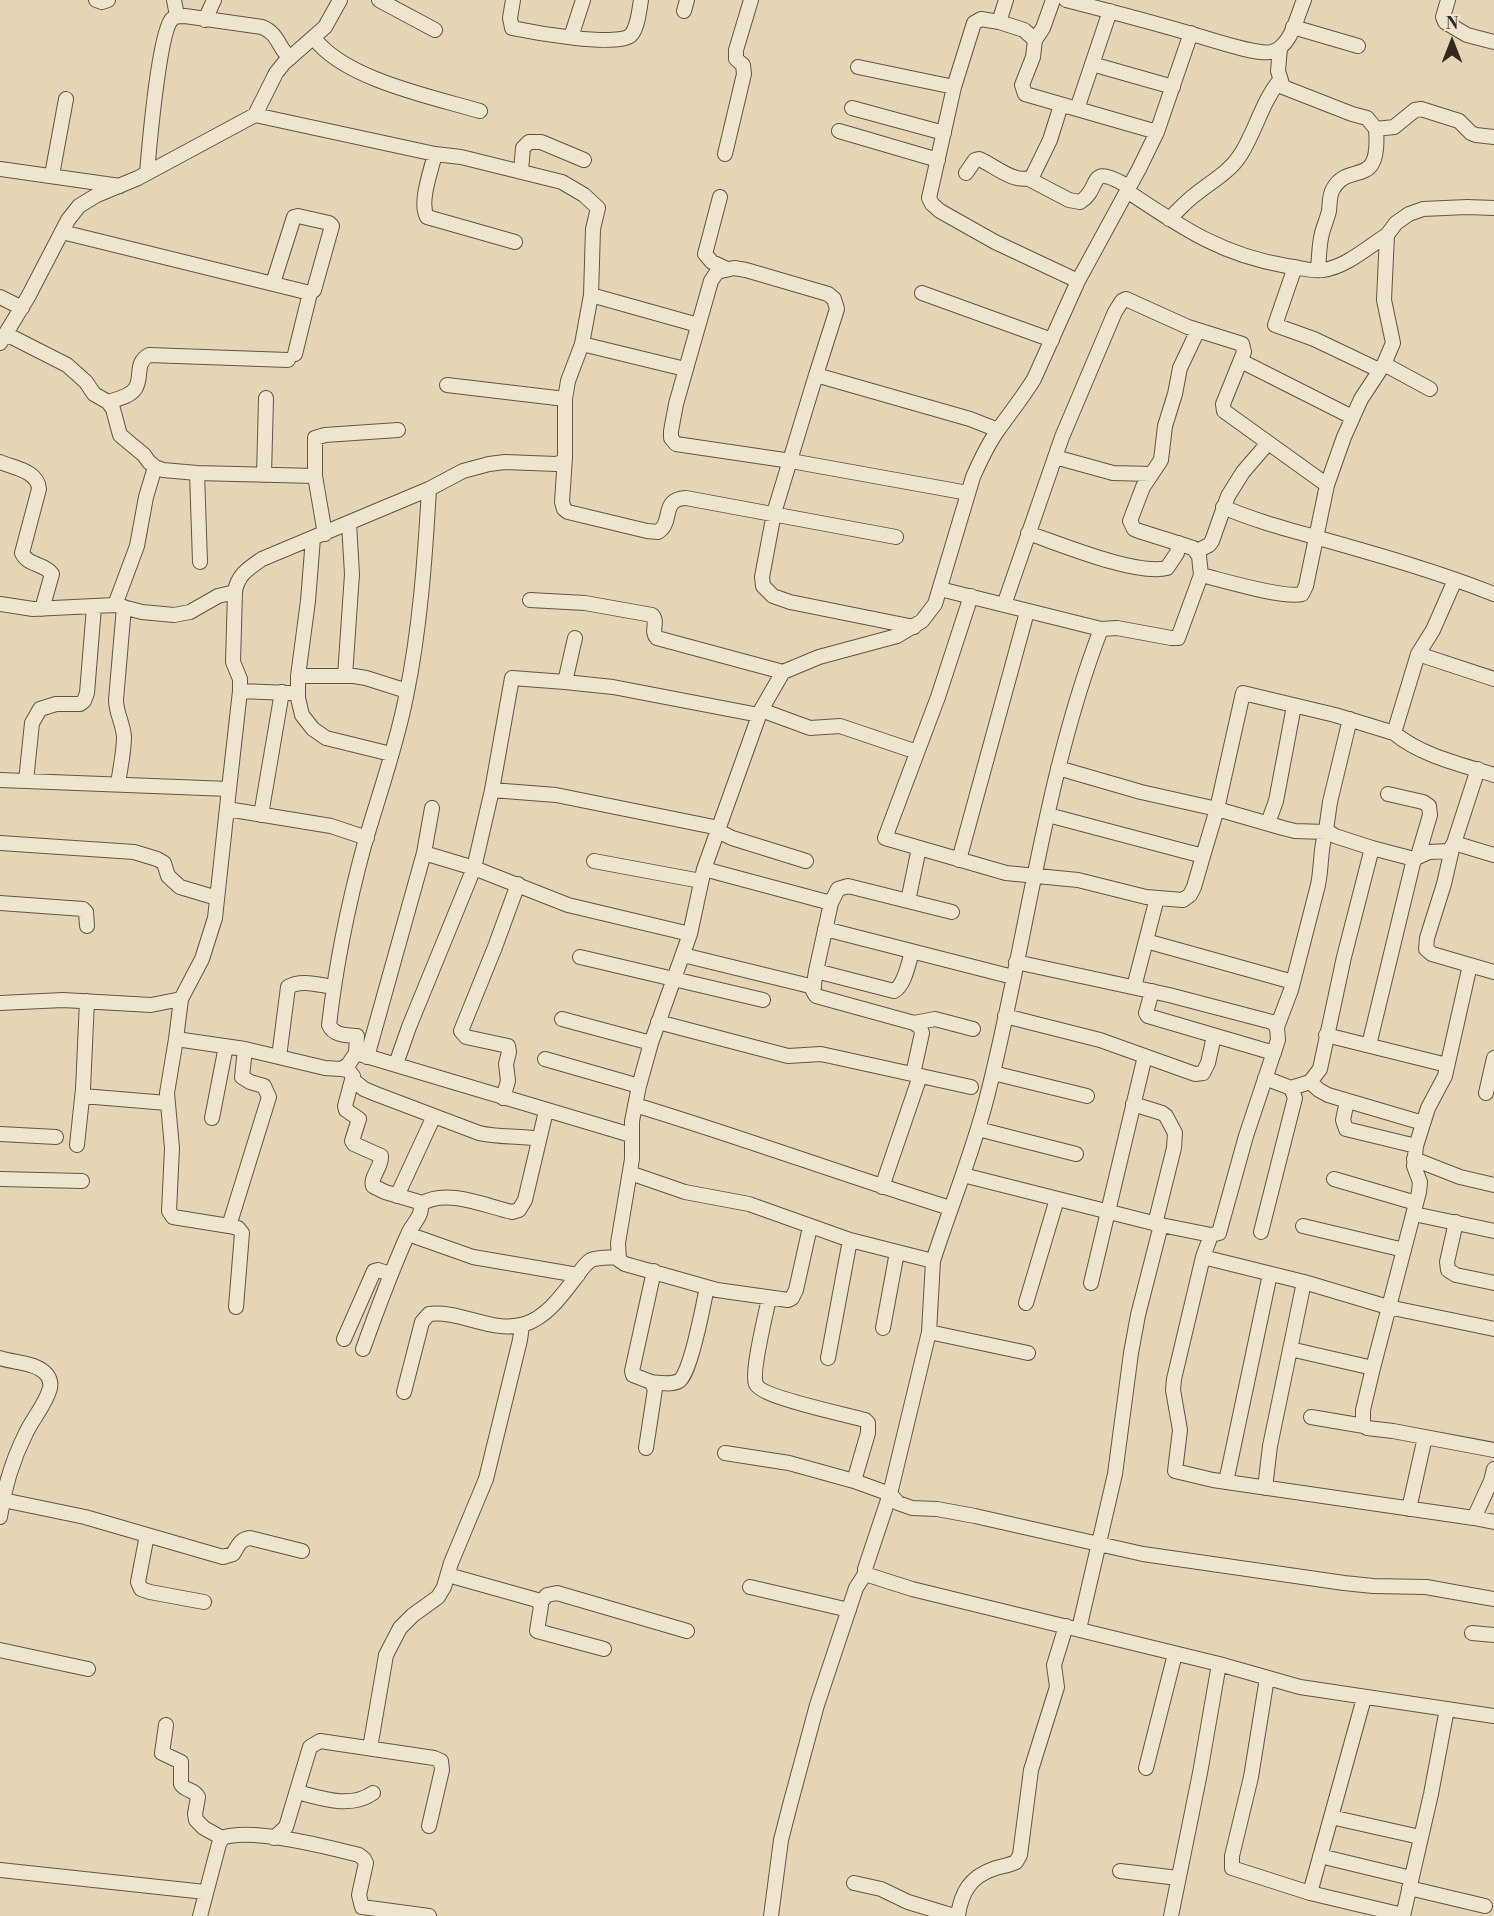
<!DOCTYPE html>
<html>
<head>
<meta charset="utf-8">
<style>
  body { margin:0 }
  #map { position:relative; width:1494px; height:1916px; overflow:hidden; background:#e5d5b5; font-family:"Libre Bodoni",serif }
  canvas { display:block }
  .north { position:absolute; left:1422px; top:12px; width:60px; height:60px; -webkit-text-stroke:4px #eee4cf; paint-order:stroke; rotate:0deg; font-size:16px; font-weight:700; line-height:24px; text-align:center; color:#362a20 }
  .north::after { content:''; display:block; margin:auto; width:21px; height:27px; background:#362a20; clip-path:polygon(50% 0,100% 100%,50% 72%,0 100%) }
</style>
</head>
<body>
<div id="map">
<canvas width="1494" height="1916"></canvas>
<div class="north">N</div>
</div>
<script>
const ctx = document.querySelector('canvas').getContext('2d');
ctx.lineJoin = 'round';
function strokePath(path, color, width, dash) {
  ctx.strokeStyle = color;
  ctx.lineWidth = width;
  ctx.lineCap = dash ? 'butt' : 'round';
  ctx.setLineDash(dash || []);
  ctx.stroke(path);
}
const minor = new Path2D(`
  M96,0L102,2L108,0
  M174,0L177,16
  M379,0L435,30
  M513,0L510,18L512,28C531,32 618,48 631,35C638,27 639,11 641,0
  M1006,0L999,22L981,19L974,23L954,87L929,198L932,204L940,211L995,242L1078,281
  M1066,0C1109,11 1152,22 1195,35C1210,39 1256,55 1271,52C1291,48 1297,16 1304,0
  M1448,0L1443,17L1445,22L1467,35L1494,42
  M684,11L687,0
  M205,20L214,0
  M999,22L1024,30L1035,40L1033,57L1022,85L1025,94L1157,132
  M1293,27L1358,46
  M571,37L583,0
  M314,38C344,79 432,97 480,111
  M1035,40L1043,28L1053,0
  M1280,48L1278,71L1283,87L1352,114L1367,118L1376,129C1381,191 1349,160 1333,189C1329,196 1330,203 1329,211C1327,219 1324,226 1322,233C1319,245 1319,258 1318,270
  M1092,64L1173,87
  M858,67L954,87
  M852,108L944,133
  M1077,109L1110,11
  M255,115L435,154L461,157L562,182L584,195L598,208L593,229L591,295
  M1376,129L1394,127L1415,110L1421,109L1459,121L1471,133L1476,135L1494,137
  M839,131L938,160
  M435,154C431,171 419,202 427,217L515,242
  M725,154L744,74L743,65L736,59V50L751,0
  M0,169L120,186
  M521,170L523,148L529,142H541L584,160
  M147,173C149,149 159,32 172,19C175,16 180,16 185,16L262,27C279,34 277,46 290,58
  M966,173L975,160L979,159C994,165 1015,185 1032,177L1050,140L1061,105
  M52,175L66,99
  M1029,179L1069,200L1080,202C1103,188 1085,161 1129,187
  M1127,191C1181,227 1221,255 1287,266C1298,267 1312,272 1323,270C1346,267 1368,247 1387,235
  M720,197L705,254L712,262L727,269
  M1169,219C1178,211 1186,201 1196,194C1212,181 1230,172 1241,154C1256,130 1262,102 1280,80
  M62,232L310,293L314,290L332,226L329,223L298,216L294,217L273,283
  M1295,267L1275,325L1314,339L1379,370
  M922,293L1052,340
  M0,297L22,308
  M1198,330L1180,368L1175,394L1165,426L1161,460L1143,487L1130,521L1134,529L1139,531L1193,548L1199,556L1201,575
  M6,334L67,365L76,373L86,382L94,394L108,402L113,409L120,435L144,455L149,462L155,467L163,470L197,473L315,476
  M0,343L28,297L68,220L79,206L97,195L138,178L255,115L276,73L284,63L325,27L340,0
  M582,344L685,369
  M295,354L310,293
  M1241,361L1352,417
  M1384,364L1430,389
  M816,375L774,513L762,577L763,586L773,596L790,602L914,627
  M447,385L565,399
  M108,402C117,399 129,397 135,389C143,378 134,363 149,355L288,360
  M565,457L562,502L564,509L568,512L647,531L658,532C674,522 660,499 686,498L896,537
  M1055,457L1113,473L1151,474
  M0,462C14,468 38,471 39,489L22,553C28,566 44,563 52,574L42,609
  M197,473L200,562
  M264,475L266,398
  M968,493L791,461L676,444L671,438V431L676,404L711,281L717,272L734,268L746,270L828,294L834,299L837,309L816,375L970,419L998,430
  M1223,507C1253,520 1283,528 1315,537C1375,554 1436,571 1494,594
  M1028,533C1060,544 1137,576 1167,568L1177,553L1179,543
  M325,534L315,476V438L325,435L398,430
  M313,538L308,601L298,676V698L302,715L313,729L326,738L391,754
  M1197,551L1209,545L1212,541L1228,496L1243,472L1268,443
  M971,596L938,697L885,838L1006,873L1078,880L1146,897L1183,900L1190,895L1194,887L1203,856L1217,809L1243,693L1335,715L1394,733L1418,654L1433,630L1455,580
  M530,600L585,603L652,615C659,622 650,631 657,638L783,672
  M0,604L33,609L115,605L142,612L174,615L190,612L218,596L235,592
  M115,605L137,546L146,497L155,467
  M1004,605L1062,437L1115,312L1122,301L1126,299L1188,327L1242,344L1244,352L1223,404L1224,411L1327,485
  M1101,629L1117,628L1171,638H1178L1201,575C1222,580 1284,599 1302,594L1306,586L1327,485L1344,437L1361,399L1384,364L1393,343L1384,300L1387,235L1396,223L1409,214L1423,209L1467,207L1494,208
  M575,638L565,682L512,678L492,790L556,795L719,828L722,833L732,838L806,861
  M1418,654L1494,679
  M298,676H354L366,678L407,691
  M345,676L352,574L349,523
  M565,682L613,687L759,715
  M240,691L289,693
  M761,710L810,728L840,726L917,752
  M1394,733C1422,756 1460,764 1494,775
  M1058,768L1141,792L1217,809L1283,828L1295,831L1325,832
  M0,780L229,789L215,918L202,959L181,999
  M26,781L32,723L40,709L56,704H80L84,701L87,693L94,607
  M118,784C120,769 124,752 124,737C123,723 116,713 116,700L124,607
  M229,789L240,691V679L233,662L235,592C237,575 249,568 262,559L429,489L463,471L489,464L505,462L556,464L562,462L565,457V399L568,381L582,344L591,295L698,325
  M1388,794L1423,802L1429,806L1430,815L1418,856
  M432,808L424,853L474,868L568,905L690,934
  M227,809L331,826L367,838
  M261,815L282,692
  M1048,815L1203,856
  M1268,823L1276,801L1294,706
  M0,843L134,852L157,859L164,863L168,876L180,887L217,898
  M1454,843L1478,769
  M1372,848L1414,859
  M1452,849L1444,884L1427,938L1426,949L1432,954L1494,972
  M959,860L1027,612
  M594,861L701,881
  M704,869L831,903L816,971L894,991C905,985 908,964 912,952
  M908,901L919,848
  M0,903L83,909L86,912L87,926
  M831,903L838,889L848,886L952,912
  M825,929L1013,977
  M1146,941L1293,982
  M683,955L814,987
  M580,957L763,1000
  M1470,965L1445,1076L1428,1108L1416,1146L1414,1166L1420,1182L1419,1192L1373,1368L1363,1410V1423L1367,1428L1393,1431L1494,1450
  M816,971L813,991L816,996L914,1023L920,1027L922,1033L913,1074
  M1134,987L1157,898
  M1152,991L1146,1013L1148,1016L1274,1053
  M0,1003L63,1000L151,1005L181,999L176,1039L245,1049L325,1068L341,1069L348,1065L356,1053L631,1135
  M1005,1016L1100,1040L1195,1074L1203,1073L1208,1063L1214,1036
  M562,1019L651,1043
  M658,1022L788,1056L821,1054L971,1087
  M914,1023L935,1019L973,1029
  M1277,1027L1291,990L1318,885C1322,866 1320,848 1326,830
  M1326,1035L1447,1065
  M176,1039L167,1093L172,1148L169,1211L173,1217L229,1226L238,1228L242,1233L236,1307
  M1369,1045L1414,859L1429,852L1449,851L1454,843L1494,855
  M356,1053L357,1036C347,1035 334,1036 329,1025C336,964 348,905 364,846C378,797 396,748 406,697C420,629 425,559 429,489
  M279,1057L288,987C301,979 319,985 333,987
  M367,1057L424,853
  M545,1059L639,1086
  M396,1064L409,1027L474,868L492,790
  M341,1069L348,1070L353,1076L345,1106L346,1110L359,1119L352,1141L354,1144L381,1156C382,1167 370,1177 373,1186L385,1192L419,1202C426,1213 412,1224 408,1234C391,1272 377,1310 363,1349
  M993,1073L1087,1096
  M353,1080L364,1089L376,1094L479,1133C499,1138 519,1135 539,1139
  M1310,1082L1319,1090L1328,1095L1423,1123
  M1291,1088L1310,1082L1320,1069L1344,957L1372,848L1335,836L1326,830L1330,802L1350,719
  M1486,1093L1494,1058
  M83,1096L167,1103
  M503,1098L508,1081L506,1064L509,1052L508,1046L466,1037L461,1031L495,947L518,884
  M1347,1101L1343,1120L1346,1129L1416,1146
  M1133,1104L1162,1113L1166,1116L1175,1133L1174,1148L1155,1224
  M635,1105C741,1137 844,1175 950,1208
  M212,1118L226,1046
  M978,1129L1076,1154
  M0,1134L56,1137
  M77,1145L83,1089L87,1001
  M1414,1159L1460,1177L1494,1185
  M630,1173L685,1192L749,1204L850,1240L933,1261C951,1205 974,1150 988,1093C1027,939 1044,778 1101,629L940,589
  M963,1175L1161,1225L1211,1235L1219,1233L1246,1136L1278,1040L1277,1027L1272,1022L1169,995L1016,962
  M0,1179L82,1181
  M1334,1179L1416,1203
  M882,1187L920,1076
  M397,1196L434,1116
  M421,1204C447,1188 485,1206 512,1212L519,1210L525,1200L546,1111
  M1414,1214L1494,1231
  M1456,1222L1447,1262L1448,1270L1456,1275L1494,1283
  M229,1226L269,1097L264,1086L250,1082L242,1077L245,1049
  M1303,1226L1404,1250
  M810,1227L796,1290L792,1298L788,1300L717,1290L625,1264L619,1260L618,1243L632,1159V1121L639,1086L651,1043L690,934L704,869L761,710L783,672L819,657L897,636L922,621L935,604L973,477C980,461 988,444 998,430C1010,413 1023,397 1034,379L1078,281L1139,169L1157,132L1191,33
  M1261,1232L1295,1098L1291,1088L1265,1078
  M408,1234L473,1257L578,1275
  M1211,1235L1203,1257L1174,1379L1173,1390L1180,1430L1175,1471L1213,1480L1474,1518
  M1203,1257L1304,1282L1388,1307L1494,1329
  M933,1261L929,1332L890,1494L865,1569V1574L912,1589L1219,1664L1300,1687L1494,1716
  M1091,1283L1145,1056
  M769,1298C766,1314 751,1372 756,1384C761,1397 848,1415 865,1420L868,1423V1433L854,1481
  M1026,1303L1057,1199
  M883,1328L897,1252
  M929,1332L1028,1353
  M344,1339L374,1271L378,1270L390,1274
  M1290,1349L1373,1368
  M0,1358C14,1363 37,1362 47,1375C50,1379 51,1383 50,1388C46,1404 33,1418 26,1433C13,1459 4,1488 0,1517
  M828,1358L850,1240
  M651,1382C660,1383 671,1385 679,1381C690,1376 704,1302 707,1287
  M404,1392L422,1322L429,1314C461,1310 493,1334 525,1324C546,1317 560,1298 573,1281C579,1274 583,1265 591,1260C599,1257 610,1258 619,1257
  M1311,1417L1364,1426
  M646,1448L655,1389L651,1382L633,1375L632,1371L654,1271
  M725,1453L789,1463L854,1481L890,1494L898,1503L912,1508L937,1509L975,1516L1143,1554L1344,1583L1373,1586L1426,1587L1494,1599
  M1494,1469L1491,1481L1474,1518L1494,1522
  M1226,1482L1270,1274
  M1265,1488L1270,1446L1304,1282
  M3,1500L85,1517L147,1535
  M1409,1509L1425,1437
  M448,1575L537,1600L541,1606L537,1631L604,1649
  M750,1587L849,1610
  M204,1602L150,1592L141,1589L138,1582L147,1535L223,1557L233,1554C238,1546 240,1539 250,1538L302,1551
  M540,1603L547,1595L557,1593L687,1631
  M1079,1629L1115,1474L1131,1353L1138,1315L1161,1225
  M1472,1633L1494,1635
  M0,1650L88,1669
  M1267,1678L1251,1777L1232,1856V1868L1310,1893L1403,1915
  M166,1725L162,1753L181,1762V1784C185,1791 194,1789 198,1797L195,1814L196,1820L204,1828L222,1838
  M370,1748L386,1655L400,1628L413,1615L438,1597L444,1587L451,1563L486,1479L520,1340L522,1325
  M1146,1768L1175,1654
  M297,1792C321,1798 350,1809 373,1793
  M1331,1817L1420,1837
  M274,1838L286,1827L310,1747L320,1741L434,1758L441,1761L442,1770L429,1826
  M1320,1856L1411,1878
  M0,1870L205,1892
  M1120,1871L1178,1878
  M854,1883L881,1889L908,1902L954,1916
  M1409,1888L1485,1906
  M1310,1893L1364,1698
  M200,1916L219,1844L222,1838C251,1827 328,1847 359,1855L364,1859L366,1863L359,1895L362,1907L429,1916
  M771,1916L781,1840L790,1805L817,1705L856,1588L865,1574
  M958,1916C961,1893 970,1877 993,1869C1001,1866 1008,1866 1016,1862L1020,1855L1031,1770L1057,1687L1054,1665L1066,1626
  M1171,1916L1200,1773L1219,1664
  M1403,1916L1431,1794L1447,1709`);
strokePath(minor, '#625545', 16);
strokePath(minor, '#eee4cf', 14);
</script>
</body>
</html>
